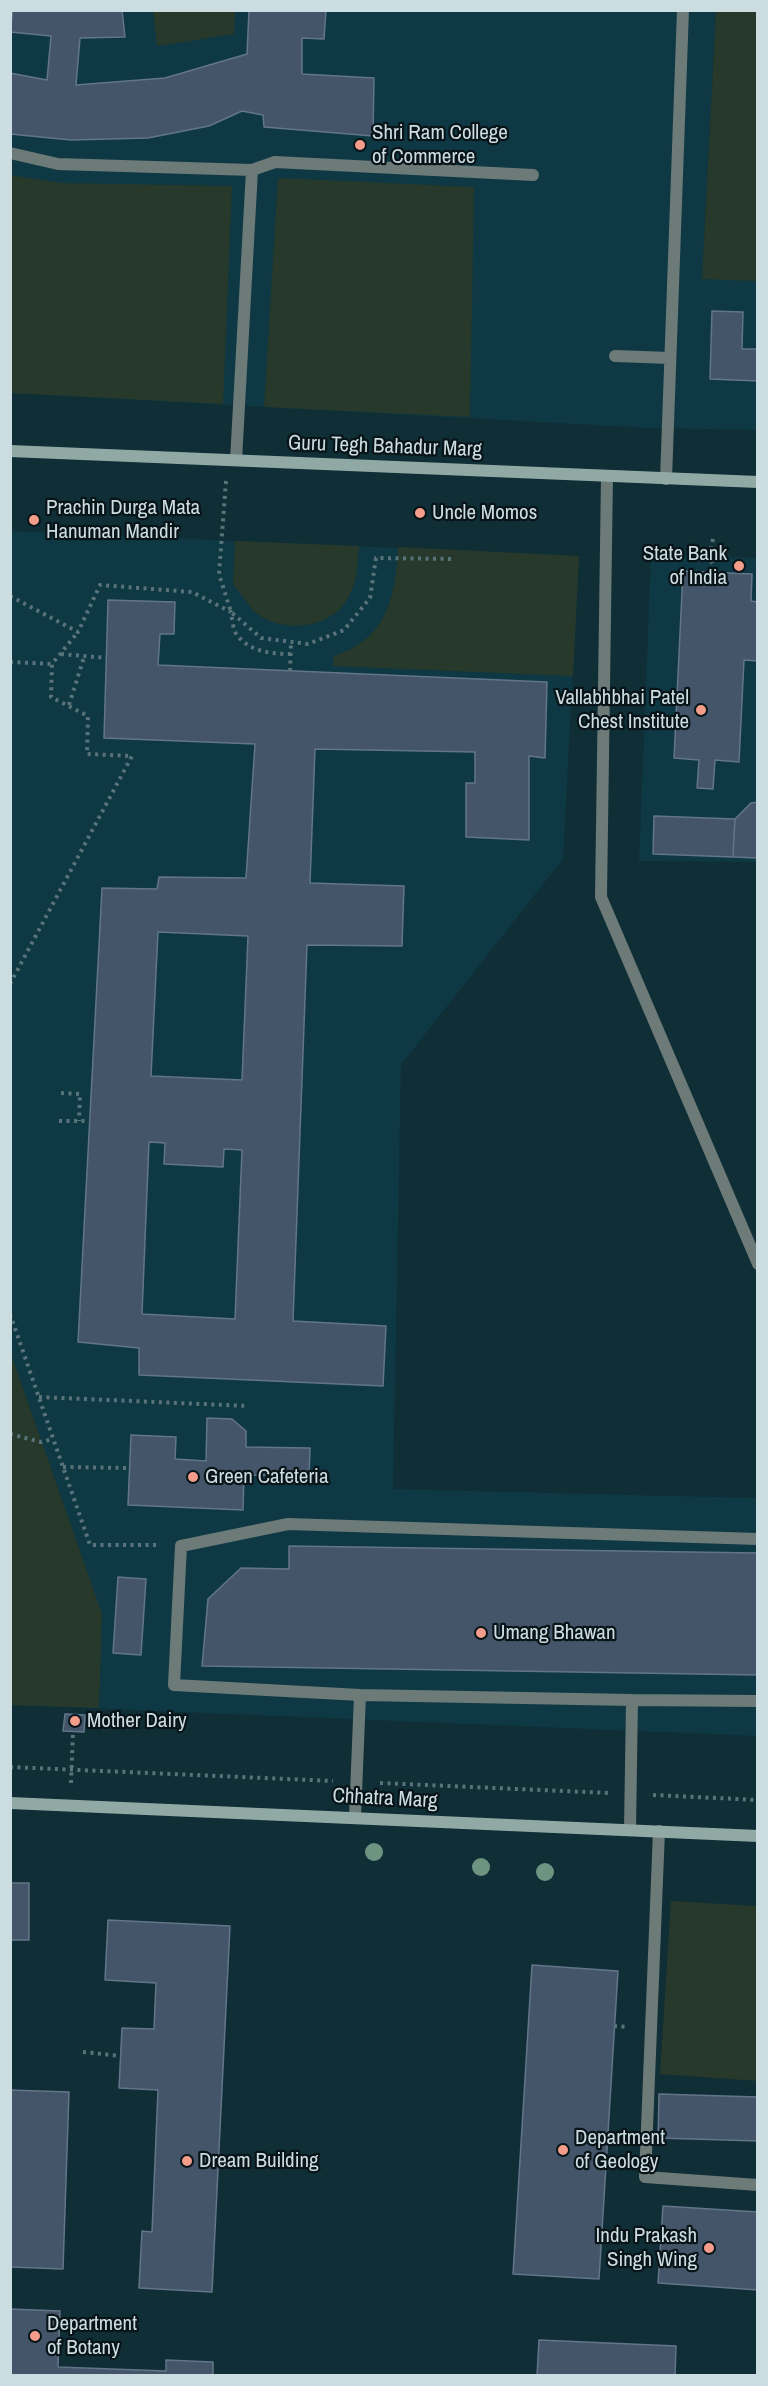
<!DOCTYPE html>
<html>
<head>
<meta charset="utf-8">
<style>
  body { margin:0 }
  #map { position:relative; width:768px; height:2386px; overflow:hidden; background:#0f2e36; font-family:"Archivo Narrow",sans-serif }
  canvas { display:block }
  .frame { position:absolute; inset:0; border:12px solid #ccdde2; pointer-events:none }
</style>
</head>
<body>
<div id="map">
<canvas width="768" height="2386"></canvas>
<div class="frame"></div>
</div>
<script>
const ctx = document.querySelector('canvas').getContext('2d');
ctx.lineJoin = 'round';
function fill(path, color) {
  ctx.fillStyle = color;
  ctx.fill(path, 'evenodd');
}
function strokePath(path, color, width, dash) {
  ctx.strokeStyle = color;
  ctx.lineWidth = width;
  ctx.lineCap = dash ? 'butt' : 'round';
  ctx.setLineDash(dash || []);
  ctx.stroke(path);
}
function write(font, color, halo, rows, align = 'center') {
  ctx.font = font + ' "Archivo Narrow",sans-serif';
  ctx.lineWidth = 4.5;
  ctx.setLineDash([]);
  ctx.textBaseline = 'middle';
  ctx.strokeStyle = halo;
  ctx.fillStyle = color;
  for (const [text, x, y, turn = 0] of rows) {
    ctx.save();
    ctx.translate(x, y);
    ctx.rotate((+turn || 0) * Math.PI / 180);
    ctx.textAlign = isNaN(turn) ? turn : align;
    if (halo) ctx.strokeText(text, 0, 0);
    ctx.fillText(text, 0, 0);
    ctx.restore();
  }
}
const built = new Path2D(`
  M10,11H716L702,278L757,281V430L647,428L11,393Z
  M11,531L579,556L563,859L401,1065L393,1489L757,1498V1736L11,1705Z
  M651,554L757,558V862L639,861Z`);
const green = new Path2D(`
  M153,11H235L234,34L157,46Z
  M716,11H757V281L702,279Z
  M10,175L61,183L232,186L223,404L11,393Z
  M278,178L474,187L470,417L264,407Z
  M235,541L359,546C358,563 357,581 349,596C333,630 278,635 253,610C246,602 240,592 233,584Z
  M398,547L579,556L573,676L333,666L334,656C387,639 396,596 398,547Z
  M11,1354L102,1614L99,1708L11,1705Z
  M671,1901L757,1906V2081L660,2074Z`);
const building = new Path2D(`
  M13,10H122L125,37L80,38L76,85L165,78L247,54L249,10H326L324,39L302,38V74L374,78L373,136L264,127L263,115L242,111L209,126L148,138L71,140L10,134V73L47,80L51,36L10,32Z
  M712,311L743,312L742,349H758V381L710,379Z
  M683,571L752,574L751,601L758,602V661L744,660L739,762L715,760L713,789L697,788L699,760L674,758Z
  M108,600L175,602L174,634H160L158,665L547,682L545,758L529,756V840L466,837V783H475V752L315,749L310,883L404,886L402,946L307,945L293,1321L386,1326L383,1386L139,1375V1348L78,1342L102,888L157,889L159,877L246,878L255,744L104,738ZM158,932L248,936L242,1080L151,1076ZM149,1142L165,1143L164,1164L223,1167L224,1149L242,1150L235,1319L142,1314Z
  M758,802V858L733,857L735,819L751,803Z
  M654,816L735,819L733,857L653,854Z
  M207,1418L232,1419L246,1431V1447L310,1448L309,1476L244,1475L243,1510L128,1505L131,1435L176,1437L175,1459L206,1461Z
  M289,1546L758,1553V1675L202,1666L208,1599L241,1568L289,1569Z
  M118,1577L146,1579L141,1655L113,1653Z
  M65,1714L85,1715L84,1732L63,1731Z
  M10,1883H29V1940H10Z
  M108,1920L230,1926L212,2292L139,2288L142,2231L152,2232L158,2090L119,2088L122,2028L154,2029L156,1983L105,1980Z
  M532,1965L618,1971L599,2279L513,2274Z
  M10,2090L69,2092L63,2269L10,2267Z
  M659,2094L758,2097V2141L658,2138Z
  M663,2206L758,2212V2290L658,2283Z
  M10,2309L60,2311L58,2367L166,2371V2360L213,2362V2376H10Z
  M539,2340L676,2346L675,2376H537Z`);
const path = new Path2D(`
  M226,481L219,574L231,612L261,638L308,644L344,630L370,598L376,558L455,559
  M713,539L709,556L716,572
  M10,596L78,632L100,585L192,592L231,612C232,618 233,630 237,635C250,652 272,654 291,654
  M61,654L106,658
  M10,662L52,664
  M290,671L291,642
  M69,705L84,657
  M10,984L132,756L87,754L88,716L51,697L52,664L78,632
  M61,1093L80,1094L79,1121
  M59,1121H90
  M10,1314L90,1545H159
  M39,1397L248,1406
  M10,1434L41,1442L53,1439
  M63,1467L128,1468
  M10,1767L333,1781
  M71,1783L73,1731
  M380,1783L609,1793
  M653,1795L758,1800
  M614,2026L627,2027
  M83,2052L121,2056`);
const lane = new Path2D(`
  M607,476L601,897L758,1264
  M659,1831L645,2177L758,2185`);
const street = new Path2D(`
  M10,153L58,164L252,170L275,162L533,175
  M615,356L670,358
  M236,460L252,170
  M666,479L683,10
  M360,1695L174,1685L181,1546L288,1524L758,1539
  M632,1700L758,1701
  M355,1817L360,1695L632,1700L630,1830`);
const secondary = new Path2D(`
  M10,451L758,482
  M10,1803L758,1836`);
const trees = [
  [374,1852],
  [481,1867],
  [545,1872]
];
const markers = [
  [360,145,6,"#f49d8b"],
  [420,513,6,"#f49d8b"],
  [34,520,6,"#f49d8b"],
  [739,566,6,"#f49d8b"],
  [701,710,6,"#f49d8b"],
  [193,1477,6,"#f49d8b"],
  [481,1633,6,"#f49d8b"],
  [75,1721,6,"#f49d8b"],
  [563,2150,6,"#f49d8b"],
  [187,2161,6,"#f49d8b"],
  [709,2248,6,"#f49d8b"],
  [35,2336,6,"#f49d8b"]
];
const poiNames = [
  ["Shri Ram College",372,133],
  ["of Commerce",372,157],
  ["Prachin Durga Mata",46,508],
  ["Hanuman Mandir",46,532],
  ["Uncle Momos",432,513],
  ["State Bank",727,554,"right"],
  ["of India",727,578,"right"],
  ["Vallabhbhai Patel",689,698,"right"],
  ["Chest Institute",689,722,"right"],
  ["Green Cafeteria",205,1477],
  ["Umang Bhawan",493,1633],
  ["Mother Dairy",87,1721],
  ["Department",575,2138],
  ["of Geology",575,2162],
  ["Dream Building",199,2161],
  ["Indu Prakash",697,2236,"right"],
  ["Singh Wing",697,2260,"right"],
  ["Department",47,2324],
  ["of Botany",47,2348]
];
const streetNames = [
  ["Guru Tegh Bahadur Marg",385,447,2],
  ["Chhatra Marg",385,1799,3]
];
fill(built, '#0e3843');
fill(green, '#27392a');
fill(building, '#44556a');
strokePath(building, '#63758a', 1.5);
strokePath(path, '#59737a', 4, [3, 4.5]);
strokePath(lane, '#6c7a78', 12);
strokePath(street, '#6c7a78', 12);
strokePath(secondary, '#91a9a4', 12);
ctx.fillStyle = '#6d9381';
for (const [x, y] of trees) {
  ctx.beginPath();
  ctx.arc(x, y, 9, 0, 2 * Math.PI);
  ctx.fill();
}
for (const [x, y, r, color] of markers) {
  const dot = new Path2D();
  dot.arc(x, y, r, 0, 2 * Math.PI);
  ctx.fillStyle = color;
  ctx.fill(dot);
  strokePath(dot, '#081418', 2);
}
write('21px', '#ccdde2', '#081418', poiNames, 'left');
write('21px', '#ccdde2', '#081418', streetNames);
</script>
</body>
</html>
